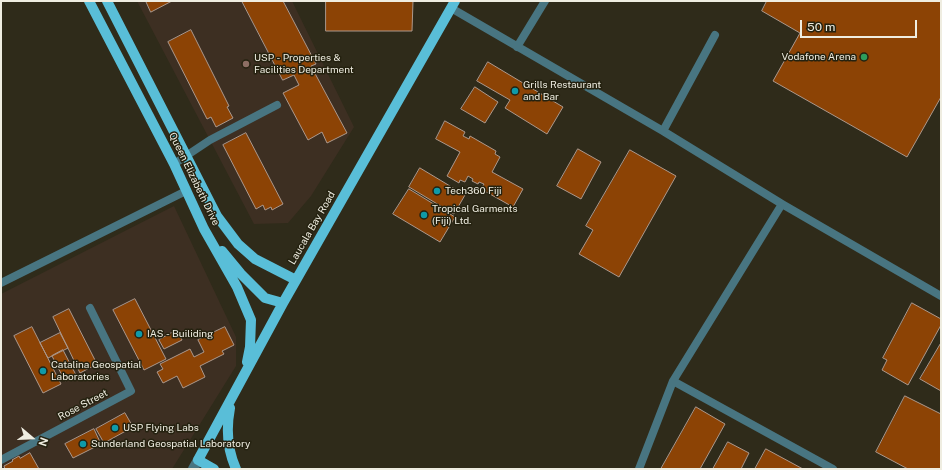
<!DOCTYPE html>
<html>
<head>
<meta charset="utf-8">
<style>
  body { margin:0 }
  #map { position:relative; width:942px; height:470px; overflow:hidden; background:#2f2b1a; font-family:"Public Sans",sans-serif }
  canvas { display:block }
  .frame { position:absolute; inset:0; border:2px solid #efede1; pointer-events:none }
  .north { position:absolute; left:12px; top:418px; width:40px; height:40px; -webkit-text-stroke:3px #252210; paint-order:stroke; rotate:109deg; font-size:11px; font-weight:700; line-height:16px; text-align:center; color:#efede1 }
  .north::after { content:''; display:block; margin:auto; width:14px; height:18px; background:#efede1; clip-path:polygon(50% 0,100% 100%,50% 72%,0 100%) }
  .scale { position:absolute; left:800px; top:20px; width:117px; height:18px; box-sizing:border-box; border:2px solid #efede1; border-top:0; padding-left:5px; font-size:12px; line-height:14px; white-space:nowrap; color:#efede1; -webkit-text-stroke:3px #252210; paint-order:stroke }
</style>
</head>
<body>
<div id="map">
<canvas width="942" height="470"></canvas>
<div class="frame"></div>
<div class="north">N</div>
<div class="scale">50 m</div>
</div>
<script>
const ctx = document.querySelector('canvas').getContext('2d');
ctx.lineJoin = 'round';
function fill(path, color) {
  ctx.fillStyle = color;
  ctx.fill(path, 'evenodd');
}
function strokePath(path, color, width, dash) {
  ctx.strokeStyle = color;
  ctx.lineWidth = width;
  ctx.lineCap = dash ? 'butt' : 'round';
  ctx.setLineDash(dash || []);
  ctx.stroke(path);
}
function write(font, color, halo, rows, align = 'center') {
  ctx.font = font + ' "Public Sans",sans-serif';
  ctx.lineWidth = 3;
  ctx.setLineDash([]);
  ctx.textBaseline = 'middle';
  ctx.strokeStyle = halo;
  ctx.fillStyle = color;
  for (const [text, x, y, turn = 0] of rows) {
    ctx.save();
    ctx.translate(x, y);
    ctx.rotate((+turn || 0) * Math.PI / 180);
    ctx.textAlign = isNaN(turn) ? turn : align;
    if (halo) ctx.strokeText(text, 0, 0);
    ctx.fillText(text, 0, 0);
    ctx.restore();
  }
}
const education = new Path2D(`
  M137,1H292L354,127L311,196L288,223L254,224Z
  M174,206L236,337V366L172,469H1V294Z`);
const building = new Path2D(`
  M146,1H172L151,12Z
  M242,1H283L316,64L311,66L347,133L327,143L322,132L308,140L283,93L299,85L294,75L283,80Z
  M326,1H413L412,31H326Z
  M767,1H941V97L907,157L773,81L800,33L762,11Z
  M191,30L229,106L227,107L233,118L216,127L211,117L207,119L168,42Z
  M488,62L563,107L547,134L505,108L510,100L477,81Z
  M475,87L498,102L485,123L461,109Z
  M445,121L465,132L463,136L469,139L470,136L496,151L495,154L500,157L492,172L523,189L513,207L481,189L484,184L479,182L478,184L472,181L473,179L468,176L465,182L460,180L459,183L447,176L460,152L436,139Z
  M246,133L283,204L272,210L271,207L265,210L263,205L256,209L223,145Z
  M578,149L601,162L581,199L557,186Z
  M630,150L676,176L619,277L579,254L593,230L586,226Z
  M420,168L465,195L454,214L409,187Z
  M409,189L455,217L440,242L393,214Z
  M135,299L166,359L144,370L113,310Z
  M912,303L941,319V325L908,385L882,370L887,360L883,358Z
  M69,309L97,364L80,373L53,317Z
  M32,327L61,384L43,393L14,336Z
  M225,327L234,345L222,351L224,354L200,366L205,377L183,388L177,376L163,383L157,372L163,369L160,364L190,349L194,357L204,352L198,340Z
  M177,330L182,340L164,349L159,340Z
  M60,333L68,348L48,358L40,343Z
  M941,343V391L920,379Z
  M63,350L76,375L65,381L52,356Z
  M905,396L941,414V469H908L876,452Z
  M696,407L725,424L700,469H661Z
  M125,413L133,427L104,443L96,429Z
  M94,429L101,444L73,458L65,444Z
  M728,442L749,453L741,469H713Z
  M766,449L803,469H755Z
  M30,453L39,469H5L4,466L13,461L12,460L19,456L20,458Z`);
const lane = new Path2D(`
  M451,8L663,131L782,204L941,296
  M517,47L545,1
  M663,131L715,35
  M174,164L210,140L277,105
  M1,283L186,191
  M673,381L833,469
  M1,460L131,391L90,308
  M639,469L673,381L782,204`);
const street = new Path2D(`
  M193,469L198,460L205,464`);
const primary = new Path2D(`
  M89,1L174,164L204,229L237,287L251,320L250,347L247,362
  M107,1L217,216L238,244L255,259L296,280
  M222,251L241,274L265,298L283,303
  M230,408C226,429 227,449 236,469
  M214,469L198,460L283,303L455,1`);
const markers = [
  [864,57,4,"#2e9e5b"],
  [246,64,4,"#8d6e63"],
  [515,91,4,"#0f9aa8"],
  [437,191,4,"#0f9aa8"],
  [424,215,4,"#0f9aa8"],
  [139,334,4,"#0f9aa8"],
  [43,371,4,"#0f9aa8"],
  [115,428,4,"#0f9aa8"],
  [83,444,4,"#0f9aa8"]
];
const poiNames = [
  ["Vodafone Arena",856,57,"right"],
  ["USP - Properties &",254,58],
  ["Facilities Department",254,70],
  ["Grills Restaurant",523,85],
  ["and Bar",523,97],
  ["Tech360 Fiji",445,191],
  ["Tropical Garments",432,209],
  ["(Fiji) Ltd.",432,221],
  ["IAS - Builiding",147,334],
  ["Catalina Geospatial",51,365],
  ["Laboratories",51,377],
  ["USP Flying Labs",123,428],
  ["Sunderland Geospatial Laboratory",91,444]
];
const streetNames = [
  ["Queen Elizabeth Drive",194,179,64],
  ["Laucala Bay Road",312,228,-60],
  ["Rose Street",83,405,-28]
];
fill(education, '#3d2f22');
fill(building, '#8c4305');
strokePath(building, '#ac988c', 1);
strokePath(lane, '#487581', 8);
strokePath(street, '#487581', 10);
strokePath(primary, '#59bed8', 10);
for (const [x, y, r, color] of markers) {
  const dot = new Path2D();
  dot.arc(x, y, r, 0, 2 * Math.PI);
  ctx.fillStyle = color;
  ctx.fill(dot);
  strokePath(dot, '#252210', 1.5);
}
write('10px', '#efede1', '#252210', poiNames, 'left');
write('10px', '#efede1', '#252210', streetNames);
</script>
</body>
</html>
